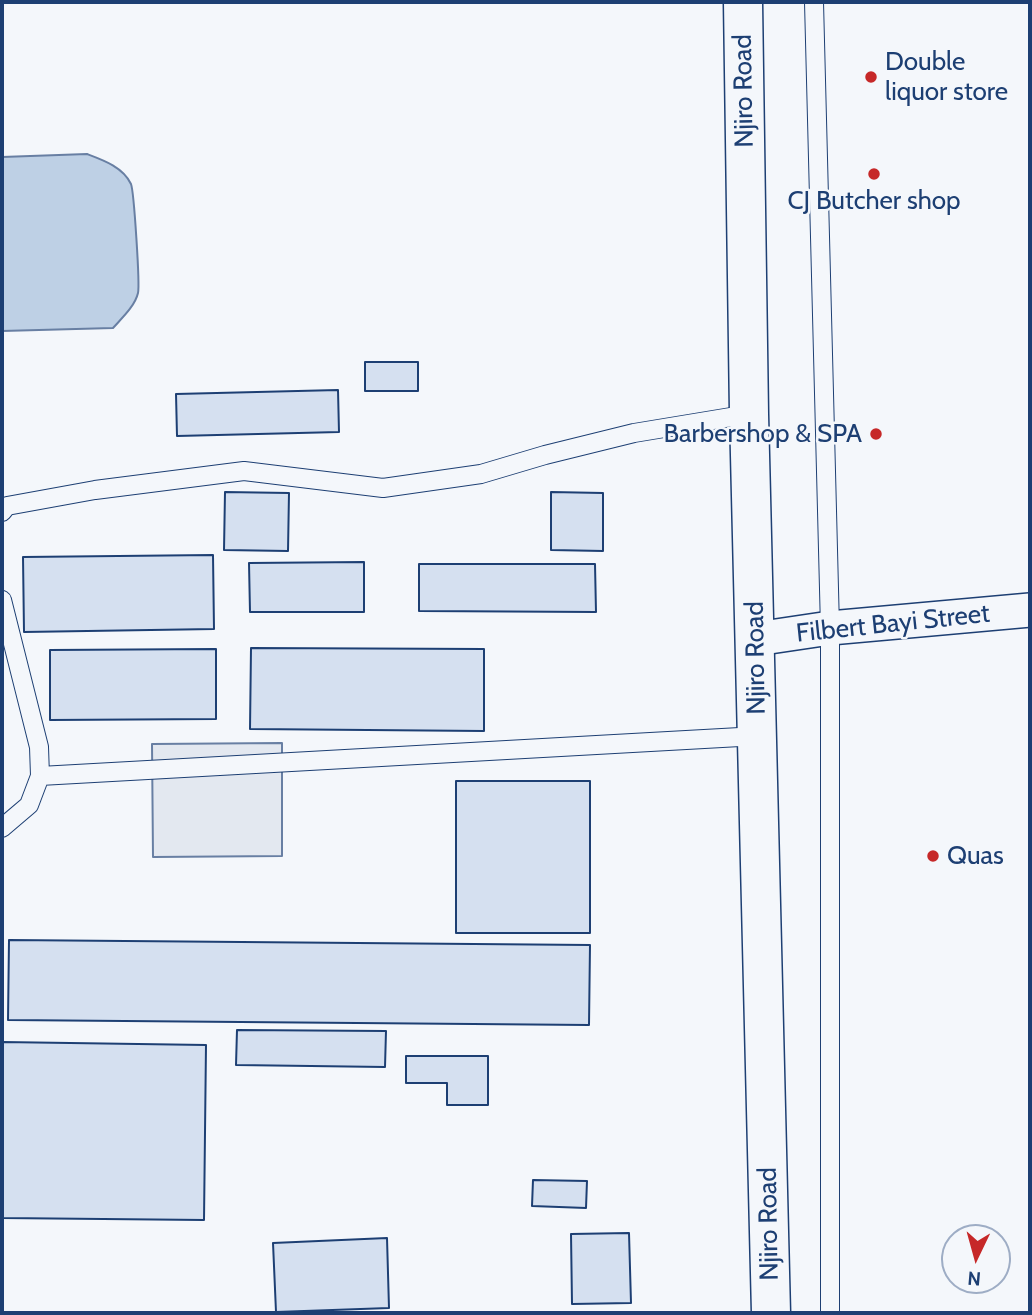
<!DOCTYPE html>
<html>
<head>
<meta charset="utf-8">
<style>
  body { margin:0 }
  #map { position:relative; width:1032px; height:1315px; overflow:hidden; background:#f4f7fb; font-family:Cabin,sans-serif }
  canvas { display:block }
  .frame { position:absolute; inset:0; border:4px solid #1d3f73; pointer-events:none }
  .north { position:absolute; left:941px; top:1224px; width:70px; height:70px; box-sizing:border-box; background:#f4f7fb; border:2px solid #9eadc5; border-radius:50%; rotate:185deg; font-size:19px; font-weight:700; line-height:28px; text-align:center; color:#1d3f73 }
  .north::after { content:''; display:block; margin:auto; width:24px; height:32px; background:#c62828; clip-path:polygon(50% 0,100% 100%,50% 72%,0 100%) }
</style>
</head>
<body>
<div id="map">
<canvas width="1032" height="1315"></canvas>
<div class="frame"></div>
<div class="north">N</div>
</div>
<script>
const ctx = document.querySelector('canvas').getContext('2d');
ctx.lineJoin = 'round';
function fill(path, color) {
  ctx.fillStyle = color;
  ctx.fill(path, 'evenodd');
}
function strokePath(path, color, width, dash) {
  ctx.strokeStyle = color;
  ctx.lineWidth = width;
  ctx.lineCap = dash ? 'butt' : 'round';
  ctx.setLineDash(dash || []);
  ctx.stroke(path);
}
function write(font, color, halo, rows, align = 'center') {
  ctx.font = font + ' Cabin,sans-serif';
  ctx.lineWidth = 5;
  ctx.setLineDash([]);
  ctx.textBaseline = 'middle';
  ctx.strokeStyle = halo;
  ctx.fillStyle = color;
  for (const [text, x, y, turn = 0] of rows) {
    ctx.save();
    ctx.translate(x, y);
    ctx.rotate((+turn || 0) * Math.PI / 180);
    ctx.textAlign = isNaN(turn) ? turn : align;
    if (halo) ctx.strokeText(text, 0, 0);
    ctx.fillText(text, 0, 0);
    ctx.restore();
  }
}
const parking = new Path2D(`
  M282,743V856L153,857L152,744Z`);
const water = new Path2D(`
  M87,154C103,160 123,167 131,184C134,192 140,284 138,293C135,306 122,318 113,328L2,331V157Z`);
const building = new Path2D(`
  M365,362H418V391H365Z
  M338,390L339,432L177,436L176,394Z
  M225,492L289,493L288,551L224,550Z
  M551,492L603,493V551L551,550Z
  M213,555L214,629L24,632L23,557Z
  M364,562V612H250L249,563Z
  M419,564H595L596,612L419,611Z
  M251,648L484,649V731L250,729Z
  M216,649V719L50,720V650Z
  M456,781H590V933H456Z
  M9,940L590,945L589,1025L8,1020Z
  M237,1030L386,1031L385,1067L236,1065Z
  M2,1042L206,1045L204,1220L2,1218Z
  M406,1056H488V1105H447V1083H406Z
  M533,1180L587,1181L586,1208L532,1206Z
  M629,1233L631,1303L572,1304L571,1234Z
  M387,1238L389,1308L276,1312L273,1243Z`);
const lane = new Path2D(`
  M814,2L830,628V1313
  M2,512L7,506L95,490L244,471L383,488L481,474L545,455L634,433L749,414
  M2,600L39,747L40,776L29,805L2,828
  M40,776L758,736`);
const street = new Path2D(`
  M756,639L830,628L1030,610`);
const secondary = new Path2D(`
  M743,2L749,414L771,1313`);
const markers = [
  [871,77,7,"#c62828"],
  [874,174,7,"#c62828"],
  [876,434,7,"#c62828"],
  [933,856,7,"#c62828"]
];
const poiNames = [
  ["Double",885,62],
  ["liquor store",885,92],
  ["CJ Butcher shop",874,201,"center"],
  ["Barbershop & SPA",862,434,"right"],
  ["Quas",947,856]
];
const streetNames = [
  ["Njiro Road",744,91,-91],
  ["Filbert Bayi Street",893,624,-6],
  ["Njiro Road",756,658,-91],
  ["Njiro Road",769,1224,-91]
];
fill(parking, '#e3e8f0');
strokePath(parking, '#687fa3', 2);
fill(water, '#bed0e5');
strokePath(water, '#687fa3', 2);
fill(building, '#d5e0f0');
strokePath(building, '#1d3f73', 2);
strokePath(lane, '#1d3f73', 20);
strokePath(street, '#1d3f73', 36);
strokePath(secondary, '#1d3f73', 41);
strokePath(lane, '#f4f7fb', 18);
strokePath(street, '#f4f7fb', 33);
strokePath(secondary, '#f4f7fb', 38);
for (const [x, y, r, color] of markers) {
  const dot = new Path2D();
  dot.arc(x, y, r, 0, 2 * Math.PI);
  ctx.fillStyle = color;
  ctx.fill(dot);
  strokePath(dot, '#f4f7fb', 2.5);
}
write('26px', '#1d3f73', '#f4f7fb', poiNames, 'left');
write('26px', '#1d3f73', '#f4f7fb', streetNames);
</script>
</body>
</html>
